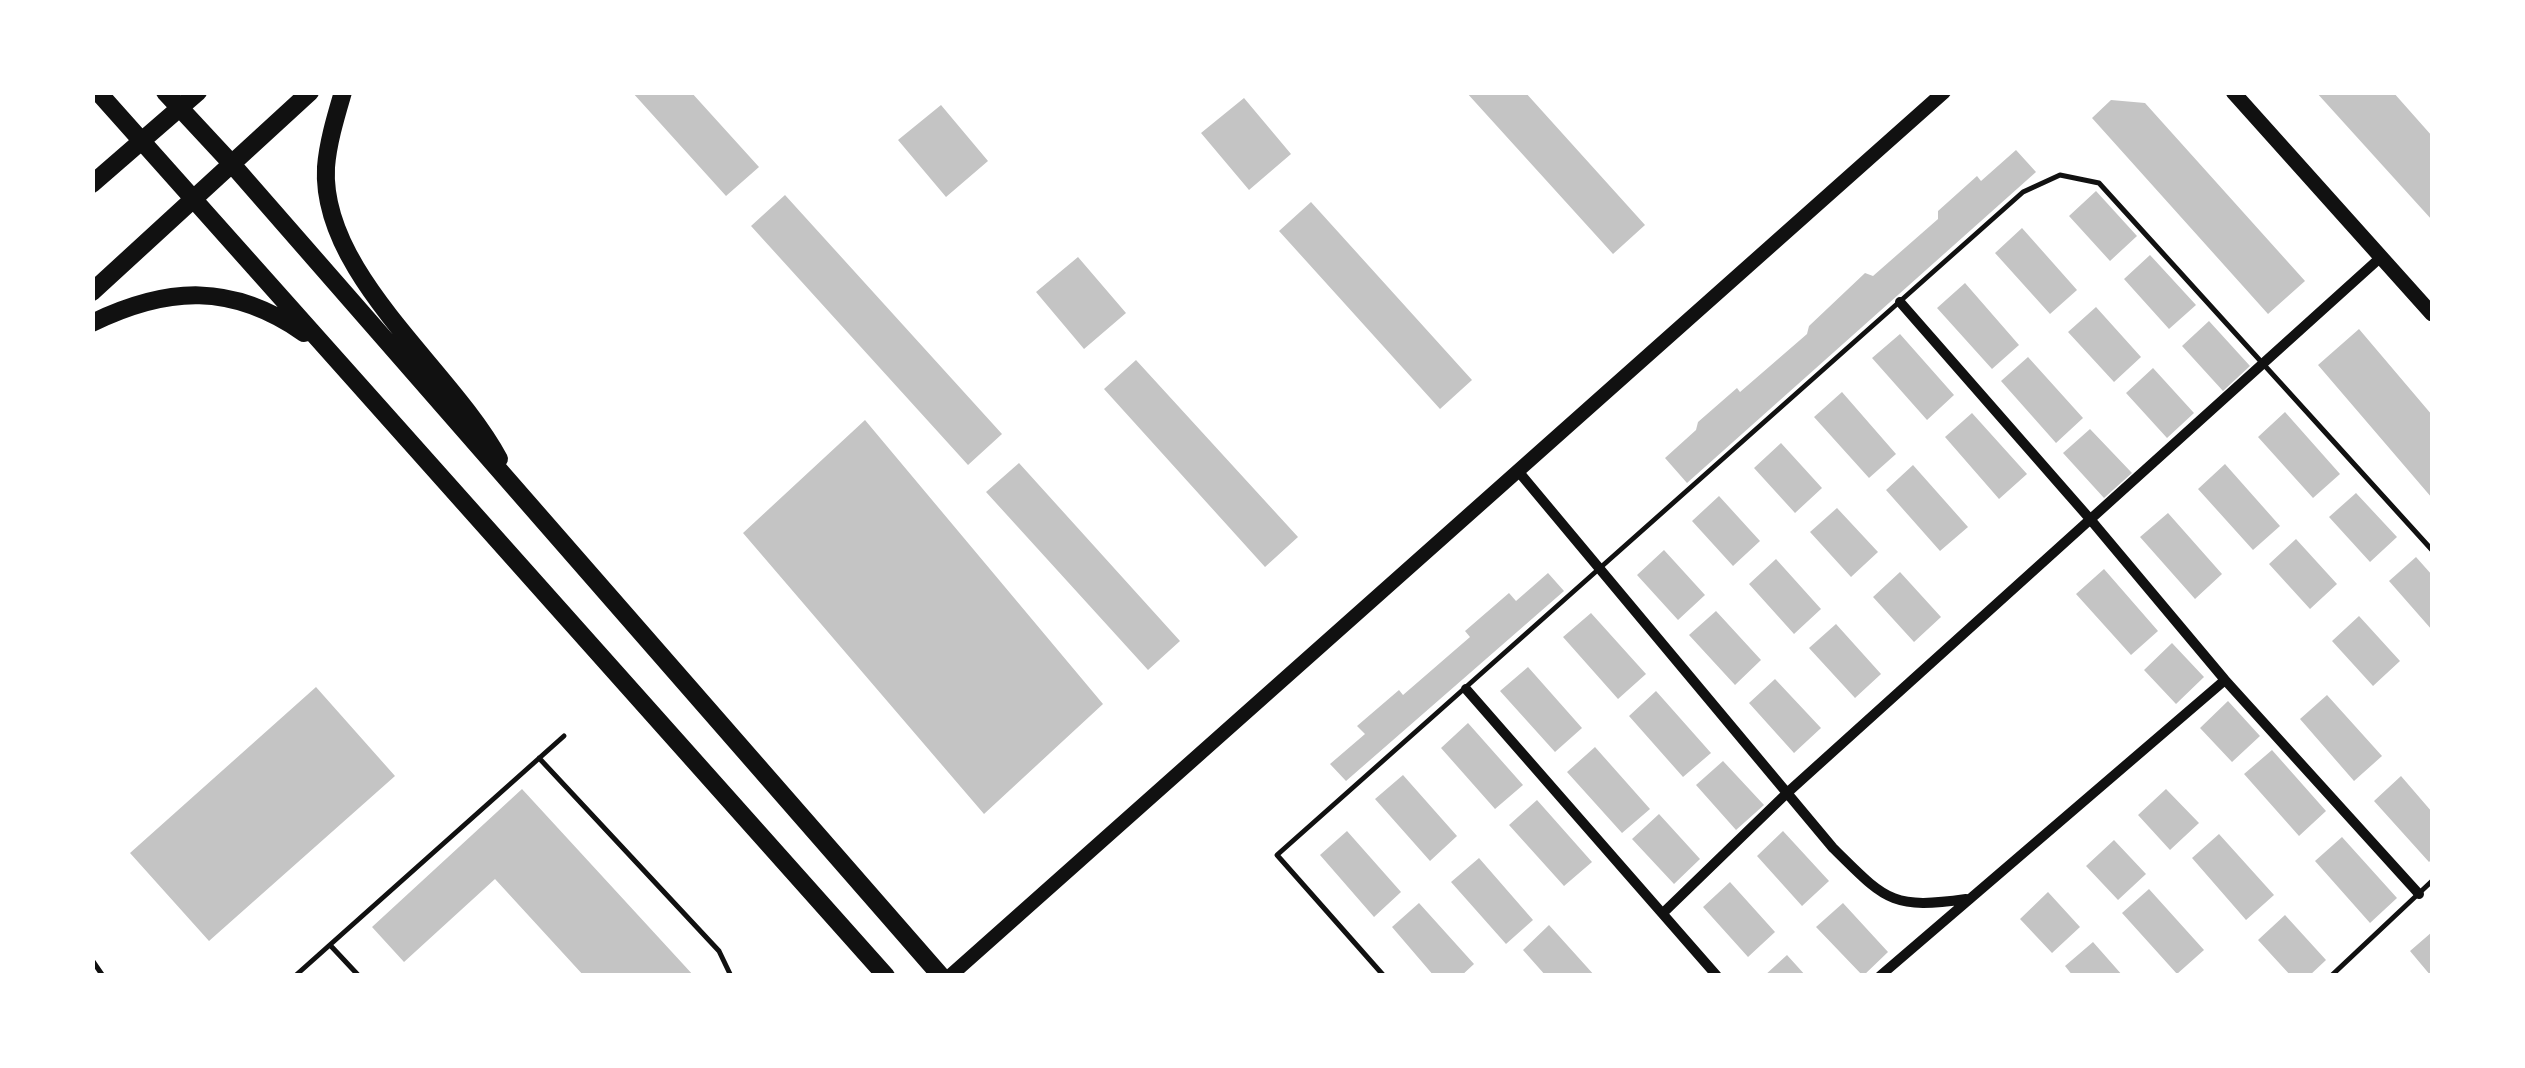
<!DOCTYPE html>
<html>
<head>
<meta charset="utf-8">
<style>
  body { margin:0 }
  #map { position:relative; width:2525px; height:1068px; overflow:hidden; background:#fff; font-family:Poppins,sans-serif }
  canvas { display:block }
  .frame { position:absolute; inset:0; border:95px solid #fff; pointer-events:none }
</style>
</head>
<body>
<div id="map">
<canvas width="2525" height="1068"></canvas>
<div class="frame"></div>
</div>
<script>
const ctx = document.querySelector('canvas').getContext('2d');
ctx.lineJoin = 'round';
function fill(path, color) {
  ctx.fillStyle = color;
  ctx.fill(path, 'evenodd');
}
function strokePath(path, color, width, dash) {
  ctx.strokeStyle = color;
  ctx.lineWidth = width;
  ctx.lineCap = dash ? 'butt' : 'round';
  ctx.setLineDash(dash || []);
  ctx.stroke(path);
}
const building = new Path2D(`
  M632,92H691L759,167L726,196Z
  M1466,92H1525L1645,225L1613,254Z
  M2316,92H2393L2432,136V220Z
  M1244,98L1291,154L1249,190L1201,133Z
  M2111,100L2145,103L2305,281L2268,314L2092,118Z
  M941,105L988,161L946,197L898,140Z
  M2016,150L2036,172L1687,483L1665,458L1696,430L1698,422L1737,388L1740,392L1807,334L1809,326L1865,273L1873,276L1938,219V211L1977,176L1981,181Z
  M2096,191L2137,236L2110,261L2069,216Z
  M785,195L1002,434L968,465L751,226Z
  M1311,202L1472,380L1440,409L1279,231Z
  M2022,228L2077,290L2050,314L1995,253Z
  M2150,255L2196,305L2169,329L2124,279Z
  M1078,257L1126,313L1084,349L1036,292Z
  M1965,283L2019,345L1992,369L1937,308Z
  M2096,307L2141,357L2114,382L2068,332Z
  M2209,321L2250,366L2223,391L2182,346Z
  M2359,329L2432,415V498L2318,365Z
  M1900,334L1954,395L1927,420L1872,358Z
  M2028,357L2083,418L2056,443L2001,381Z
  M1136,360L1298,537L1265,567L1104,389Z
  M2153,368L2194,413L2167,438L2126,393Z
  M1842,392L1896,454L1869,478L1814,417Z
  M2285,412L2340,474L2313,498L2258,437Z
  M1972,413L2027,474L1999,499L1945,437Z
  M865,420L1103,704L984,814L743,533Z
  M2090,429L2132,473L2104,498L2063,453Z
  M1781,443L1822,488L1795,513L1754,468Z
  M1019,463L1180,641L1148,670L986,492Z
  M2225,464L2280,526L2253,550L2198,489Z
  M1913,465L1968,527L1940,551L1886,490Z
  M2356,493L2397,537L2370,562L2329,517Z
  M1719,496L1760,541L1733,566L1692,521Z
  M1837,508L1878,552L1851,577L1810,532Z
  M2168,513L2222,574L2195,599L2140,537Z
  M2296,539L2337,584L2310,609L2269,564Z
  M1664,550L1705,595L1678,620L1637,575Z
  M2416,557L2432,575V630L2389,581Z
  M1776,559L1821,609L1794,634L1749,584Z
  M2104,569L2158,631L2131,655L2076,594Z
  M1900,572L1941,617L1914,642L1873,597Z
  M1548,573L1564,591L1346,781L1330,764L1365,734L1357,726L1399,690L1403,695L1470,637L1465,631L1509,593L1516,601Z
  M1716,611L1761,660L1735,685L1689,635Z
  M1591,613L1646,674L1618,699L1563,637Z
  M2359,616L2400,661L2373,686L2332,641Z
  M1836,624L1881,674L1855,698L1809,648Z
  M2172,643L2204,677L2176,704L2144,670Z
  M1528,667L1582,728L1555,752L1500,691Z
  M1775,679L1821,728L1794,753L1749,703Z
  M316,687L395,776L209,941L130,853Z
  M1656,691L1711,753L1683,777L1629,716Z
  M2327,695L2382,756L2354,781L2300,719Z
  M2228,701L2260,736L2232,762L2200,728Z
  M1468,723L1523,785L1495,809L1441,748Z
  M1595,747L1650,809L1622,833L1567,772Z
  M2272,750L2326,811L2299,836L2244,774Z
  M1723,761L1764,805L1736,830L1696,785Z
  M1403,775L1457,836L1430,861L1375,799Z
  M2401,776L2432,812V859L2429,862L2374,801Z
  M522,789L694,976H584L495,879L404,962L372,927Z
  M2166,789L2199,823L2170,850L2138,815Z
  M1537,800L1592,862L1564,886L1509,825Z
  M1659,814L1700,859L1674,884L1632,839Z
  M1347,831L1401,892L1374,917L1320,855Z
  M1783,831L1829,881L1802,906L1757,856Z
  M2219,834L2274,895L2246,920L2192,858Z
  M2342,837L2397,898L2370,923L2315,861Z
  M2114,840L2146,874L2118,900L2086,866Z
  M1479,858L1533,920L1506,944L1451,882Z
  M1730,882L1775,932L1748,957L1703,907Z
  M2149,889L2204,950L2177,974L2122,913Z
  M2048,892L2080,927L2052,953L2020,919Z
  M1419,903L1474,964L1461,976H1434L1392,927Z
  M1843,903L1888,952L1863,976L1816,927Z
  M2285,915L2326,960L2309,976H2291L2258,940Z
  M1549,925L1595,976H1546L1523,950Z
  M2432,932V976H2431L2410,951Z
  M2093,942L2123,976H2073L2065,966Z
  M1787,955L1806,976H1764Z`);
const service = new Path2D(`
  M539,758L719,951L731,976
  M330,945L359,976
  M92,960L103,976
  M295,976L564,736
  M1384,976L1277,855L2023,192L2060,175L2099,183L2432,550
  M2331,976L2432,881`);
const minor = new Path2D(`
  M1900,302L2090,519L2225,680L2419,894
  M1518,471L1833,848C1885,899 1890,910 1966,899
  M1466,689L1717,976
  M1663,913L1787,793L2381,257
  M1880,976L2225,680`);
const tertiary = new Path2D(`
  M950,976L1944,92`);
const secondary = new Path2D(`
  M2233,92L2432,314`);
const primary = new Path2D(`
  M98,92L886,976
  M165,92L231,163L941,976
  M343,92C336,116 328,142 326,167C320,274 451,369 499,459
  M92,184L198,92
  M92,292L310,92
  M92,323C168,286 232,283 304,333`);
fill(building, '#c4c4c4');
strokePath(service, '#111', 5);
strokePath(minor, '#111', 10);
strokePath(tertiary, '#111', 14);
strokePath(secondary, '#111', 15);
strokePath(primary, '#111', 18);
</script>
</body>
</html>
